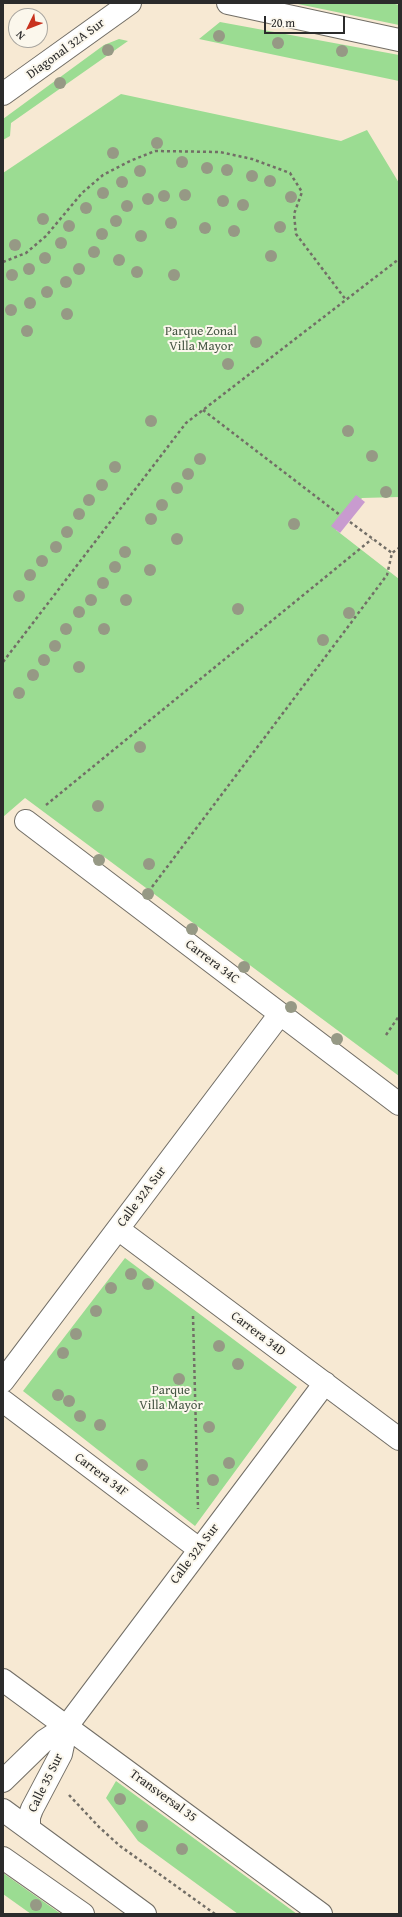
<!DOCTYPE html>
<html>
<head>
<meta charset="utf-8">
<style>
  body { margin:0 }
  #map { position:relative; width:402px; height:1917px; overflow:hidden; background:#f7e9d3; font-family:"Gentium Book Plus",serif }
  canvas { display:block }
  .frame { position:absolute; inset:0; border:4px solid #2b2b2b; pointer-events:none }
  .north { position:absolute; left:8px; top:8px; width:40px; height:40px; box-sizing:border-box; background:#fbf7ec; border:1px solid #a8a59f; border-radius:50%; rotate:227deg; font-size:11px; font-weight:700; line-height:16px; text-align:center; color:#2b2b2b }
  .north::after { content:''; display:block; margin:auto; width:14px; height:18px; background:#c8321e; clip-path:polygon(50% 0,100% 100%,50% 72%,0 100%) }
  .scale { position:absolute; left:264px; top:16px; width:81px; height:18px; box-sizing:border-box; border:2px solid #2b2b2b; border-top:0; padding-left:5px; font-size:12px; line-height:14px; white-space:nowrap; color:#2b2b2b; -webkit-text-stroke:3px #fbf7ec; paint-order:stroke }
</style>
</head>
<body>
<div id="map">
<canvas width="402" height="1917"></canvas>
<div class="frame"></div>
<div class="north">N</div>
<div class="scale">20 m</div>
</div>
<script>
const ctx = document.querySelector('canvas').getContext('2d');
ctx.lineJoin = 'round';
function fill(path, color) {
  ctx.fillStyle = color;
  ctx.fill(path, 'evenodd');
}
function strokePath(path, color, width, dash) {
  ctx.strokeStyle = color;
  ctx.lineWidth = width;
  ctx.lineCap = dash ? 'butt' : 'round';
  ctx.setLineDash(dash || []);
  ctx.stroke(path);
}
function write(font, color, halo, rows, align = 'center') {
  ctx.font = font + ' "Gentium Book Plus",serif';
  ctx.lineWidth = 4;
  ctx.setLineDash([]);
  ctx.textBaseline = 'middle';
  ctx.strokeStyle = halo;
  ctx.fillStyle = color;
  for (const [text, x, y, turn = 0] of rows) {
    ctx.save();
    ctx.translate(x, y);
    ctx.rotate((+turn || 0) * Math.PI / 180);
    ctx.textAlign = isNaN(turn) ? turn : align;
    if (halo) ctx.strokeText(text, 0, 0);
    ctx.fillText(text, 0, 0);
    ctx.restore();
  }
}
const green = new Path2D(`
  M293,3H391L399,5V25Z
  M220,22L399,55V81L199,39Z
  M119,39L128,41L11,123L10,136L3,140V119L104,45Z
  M121,94L341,141L367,130L399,183V497L362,498L336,530L399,579V1076L25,798L3,817V173Z
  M125,1258L297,1387L195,1526L23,1391Z
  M116,1781L297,1914H238L138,1841L106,1798Z
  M3,1873L61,1914H31L3,1894Z`);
const building = new Path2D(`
  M356,495L365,502L340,533L331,526Z`);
const path = new Path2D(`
  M3,262L26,253L46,236L82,193L103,175L130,161L155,151L220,152L252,159L290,173L302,192L294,214L296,234L346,300
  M203,410L340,515
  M350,522L392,553
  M3,662L186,423L399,259
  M46,805L372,539
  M152,887L387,575L392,553L399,548
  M386,1035L399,1016
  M193,1316L198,1509
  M69,1795L99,1827L120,1846L215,1914`);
const minor = new Path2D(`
  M3,94L130,3
  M26,821L399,1104
  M118,1229L399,1439
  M3,1381L280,1014
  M3,1401L199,1549
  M3,1680L321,1914
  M3,1781L44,1741L67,1726L325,1383
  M29,1828V1817L32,1809L61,1754L67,1726
  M3,1858L83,1914`);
const major = new Path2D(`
  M228,3L399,40`);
const highway = new Path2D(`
  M3,1810L145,1914`);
const trees = [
  [219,36],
  [278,43],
  [108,50],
  [342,51],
  [60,83],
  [157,143],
  [113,153],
  [182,162],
  [207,168],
  [227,170],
  [140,171],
  [252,176],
  [270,181],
  [122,182],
  [103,193],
  [185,195],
  [164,196],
  [291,197],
  [148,199],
  [223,201],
  [243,205],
  [127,206],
  [86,208],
  [43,219],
  [116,221],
  [171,223],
  [69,226],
  [280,227],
  [205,228],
  [234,231],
  [102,234],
  [141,236],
  [61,243],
  [15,245],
  [94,252],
  [271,256],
  [45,258],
  [119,260],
  [29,269],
  [79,269],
  [137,272],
  [12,275],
  [174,275],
  [66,282],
  [47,292],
  [30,303],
  [11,310],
  [67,314],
  [27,331],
  [256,342],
  [228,364],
  [151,421],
  [348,431],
  [372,456],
  [200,459],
  [115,467],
  [188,474],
  [102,485],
  [177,488],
  [386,492],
  [89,500],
  [162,505],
  [79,514],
  [151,519],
  [294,524],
  [67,532],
  [177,539],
  [56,547],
  [125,552],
  [42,561],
  [115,567],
  [150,570],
  [30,575],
  [103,583],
  [19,596],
  [91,600],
  [126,600],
  [238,609],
  [79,612],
  [349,613],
  [66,629],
  [104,629],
  [323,640],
  [55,646],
  [44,660],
  [79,667],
  [33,675],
  [19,693],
  [140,747],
  [98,806],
  [99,860],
  [149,864],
  [148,894],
  [192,929],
  [244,967],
  [291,1007],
  [337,1039],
  [131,1274],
  [148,1284],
  [111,1288],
  [96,1311],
  [76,1334],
  [219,1346],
  [63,1353],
  [238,1364],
  [179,1379],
  [58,1395],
  [69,1401],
  [80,1416],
  [100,1425],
  [209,1427],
  [229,1463],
  [142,1465],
  [213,1480],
  [120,1799],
  [142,1826],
  [182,1849],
  [36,1905]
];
const streetNames = [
  ["Diagonal 32A Sur",66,49,-36],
  ["Carrera 34C",212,962,37],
  ["Calle 32A Sur",142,1197,-53],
  ["Carrera 34D",258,1334,37],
  ["Carrera 34F",101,1475,37],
  ["Calle 32A Sur",195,1554,-53],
  ["Calle 35 Sur",46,1783,-64],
  ["Transversal 35",163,1796,36]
];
const parkNames = [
  ["Parque Zonal",201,332],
  ["Villa Mayor",201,347],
  ["Parque",171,1391],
  ["Villa Mayor",171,1406]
];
fill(green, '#9bdc92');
fill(building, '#c89bcf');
strokePath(minor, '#726e66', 24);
strokePath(major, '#726e66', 24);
strokePath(highway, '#726e66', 24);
strokePath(path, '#726e66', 2.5, [3, 3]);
strokePath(minor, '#fff', 22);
strokePath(major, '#fff', 22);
strokePath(highway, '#fff', 22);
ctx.fillStyle = '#969985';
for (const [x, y] of trees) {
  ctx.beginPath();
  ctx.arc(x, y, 6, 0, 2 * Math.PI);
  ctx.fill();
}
write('13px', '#2b2b2b', '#fbf7ec', streetNames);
write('13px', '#475745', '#fbf7ec', parkNames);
</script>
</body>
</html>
